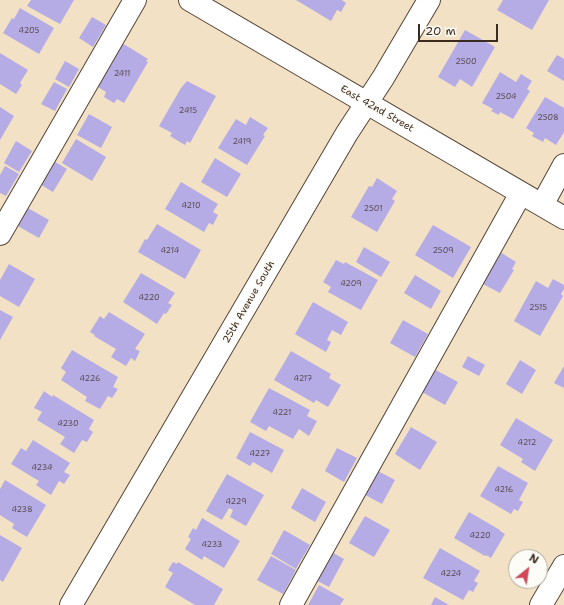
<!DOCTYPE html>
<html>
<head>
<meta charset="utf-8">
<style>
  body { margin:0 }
  #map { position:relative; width:564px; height:605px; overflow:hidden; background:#f2e1c4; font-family:"Shantell Sans",sans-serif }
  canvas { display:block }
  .north { position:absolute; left:508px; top:549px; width:40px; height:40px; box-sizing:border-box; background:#fdfcf7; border:1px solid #afa8a0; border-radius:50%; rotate:30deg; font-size:11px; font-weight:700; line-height:16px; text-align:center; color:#3b2a1e }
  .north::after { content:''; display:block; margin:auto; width:14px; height:18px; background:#d1495b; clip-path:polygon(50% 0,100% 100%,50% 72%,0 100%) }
  .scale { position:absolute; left:418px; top:24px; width:80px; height:18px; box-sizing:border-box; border:2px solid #3b2a1e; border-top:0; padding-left:5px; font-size:12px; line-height:14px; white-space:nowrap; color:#3b2a1e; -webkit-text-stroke:3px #fdfcf7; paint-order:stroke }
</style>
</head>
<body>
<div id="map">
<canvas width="564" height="605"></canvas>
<div class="north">N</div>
<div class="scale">20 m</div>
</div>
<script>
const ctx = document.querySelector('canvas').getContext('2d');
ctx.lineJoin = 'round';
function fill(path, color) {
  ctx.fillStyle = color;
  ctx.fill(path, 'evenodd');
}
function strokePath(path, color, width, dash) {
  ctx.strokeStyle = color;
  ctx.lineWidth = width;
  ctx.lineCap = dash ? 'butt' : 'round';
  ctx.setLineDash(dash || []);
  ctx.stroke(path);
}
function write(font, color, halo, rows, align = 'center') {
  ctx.font = font + ' "Shantell Sans",sans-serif';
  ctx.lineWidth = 3;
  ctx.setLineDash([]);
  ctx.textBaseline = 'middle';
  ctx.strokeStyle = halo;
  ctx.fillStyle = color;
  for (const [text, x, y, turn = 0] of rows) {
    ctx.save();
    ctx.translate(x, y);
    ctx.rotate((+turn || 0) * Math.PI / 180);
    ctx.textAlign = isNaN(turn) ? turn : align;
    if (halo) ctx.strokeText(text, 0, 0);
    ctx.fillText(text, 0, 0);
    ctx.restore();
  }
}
const building = new Path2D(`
  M31,0H74L60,24L27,6Z
  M296,0H342L346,3L341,12L337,10L331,21Z
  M503,0H549L532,30L497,10Z
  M20,8L54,28L39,54L3,33L12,18L14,19Z
  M92,17L106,25L93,47L79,38Z
  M465,30L495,47L472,87L460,79L455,87L438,77Z
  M122,43L148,59L146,61L148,62L124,103L117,99L114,103L104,97L106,92L95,85Z
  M0,53L28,70L20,83L22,85L16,94L0,84Z
  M557,55L564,59V81L547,71Z
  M65,61L79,69L69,87L55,79Z
  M500,72L516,82L521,74L532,81L527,89L530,91L513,119L500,112L499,115L491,111L493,109L482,103Z
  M187,81L216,96L190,143L187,141L185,145L170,136L172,133L159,126L181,88Z
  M54,82L67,89L55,111L41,104Z
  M545,97L564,108V132L556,145L545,138L543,142L532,136L534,133L526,128Z
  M0,107L14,116L0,140Z
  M89,114L112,127L101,148L77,135Z
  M250,117L268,128L263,135L265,136L247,165L218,148L236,119L246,125Z
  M76,139L106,157L92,181L62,163Z
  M16,141L32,151L19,172L4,163Z
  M215,158L241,174L227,197L201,182Z
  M52,160L67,169L53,192L38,183Z
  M5,166L19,174L6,196L0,193V175Z
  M377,178L397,191L392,199L395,201L377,232L351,217L369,186L372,187Z
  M181,182L218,204L213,212L218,215L213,225L209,223L204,232L165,209Z
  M26,207L49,220L39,238L16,225Z
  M157,224L201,250L185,279L138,252L145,239L147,240Z
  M433,225L471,247L453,278L415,255Z
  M364,247L390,262L381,277L356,262Z
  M500,252L516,262L512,269L514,270L500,293L481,283Z
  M336,260L344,264L345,262L378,280L361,310L328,292L331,287L323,282Z
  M9,264L35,279L19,307L0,296V280Z
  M141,273L175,293L168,303L172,305L166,314L164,313L157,324L123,302Z
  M415,275L441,291L431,309L404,293Z
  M553,279L564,285V289L561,294L563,296L540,336L514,321L536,281L548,288Z
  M313,302L348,322L341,335L332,330L327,340L331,342L326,352L295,334Z
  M0,310L13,317L0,340Z
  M109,312L145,334L135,349L140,351L135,361L131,358L126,366L111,357L116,349L94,336L95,335L90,332L100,316L104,319Z
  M403,320L428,334L415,357L390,343Z
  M72,350L118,377L113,387L118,389L112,398L108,396L100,409L85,401L87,397L61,380L66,372L61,368Z
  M291,351L331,374L329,378L341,385L328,407L316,400L314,403L274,380Z
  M468,356L485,365L479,376L462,367Z
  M520,360L536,370L522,394L506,384Z
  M564,366V388L554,383Z
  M430,367L458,382L445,405L417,389Z
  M269,388L310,410L307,416L317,421L309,436L299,429L293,439L269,426L266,431L250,422Z
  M44,391L52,397L53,395L94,420L89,429L93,432L87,442L82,440L74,453L60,444L65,437L37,420L42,412L34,408Z
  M516,418L553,440L535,471L521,462L523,459L500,445Z
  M411,427L437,442L420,470L395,454Z
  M250,432L284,450L272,473L253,462L250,466L236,458Z
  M33,440L70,463L64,472L70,475L64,484L59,481L51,495L36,485L39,481L11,464L21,448L26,451Z
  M337,448L357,458L344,482L325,471Z
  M498,466L528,483L519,500L523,502L518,511L514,509L511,514L480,496Z
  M372,468L395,480L382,504L360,492Z
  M227,474L264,495L246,526L230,517L233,510L229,508L222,520L206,511Z
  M5,480L46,505L27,537L12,528L14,524L0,515V489Z
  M302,488L326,502L315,522L291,508Z
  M469,512L500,530V531L505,534L491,558L486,555L485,556L454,538Z
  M365,516L390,530L374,557L349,543Z
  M202,518L240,541L224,568L204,556L202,560L185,549L191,539L188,537L193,528L196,530Z
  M284,530L310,545L296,569L271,554Z
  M0,535L22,548L3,582L0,580Z
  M440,548L480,571L474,581L478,583L473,592L469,590L463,600L423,578Z
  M328,550L344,559L329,587L312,578Z
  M271,556L296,570L283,594L257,580Z
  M173,562L177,564L178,562L223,589L214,605H195L165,587L173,573L168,570Z
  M319,585L344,599L340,605H308Z
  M435,597L449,605H431Z`);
const minor = new Path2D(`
  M190,0L564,218
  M542,205L564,165
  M0,234L135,0
  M71,605L347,133L383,78L429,0
  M291,605L521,193
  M541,605L564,566`);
const numberNames = [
  ["4205",29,31],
  ["2500",466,62],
  ["2411",122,74],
  ["2504",506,97],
  ["2415",188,111],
  ["2508",548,118],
  ["2419",242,142],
  ["4210",191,206],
  ["2501",373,209],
  ["4214",170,251],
  ["2509",443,251],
  ["4209",351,284],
  ["4220",149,298],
  ["2515",538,308],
  ["4226",90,379],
  ["4217",303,379],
  ["4221",282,413],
  ["4230",68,424],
  ["4212",527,443],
  ["4227",260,454],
  ["4234",42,468],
  ["4216",504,490],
  ["4229",236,502],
  ["4238",22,510],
  ["4220",480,536],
  ["4233",212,545],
  ["4224",451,574]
];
const streetNames = [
  ["East 42nd Street",377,109,30],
  ["25th Avenue South",249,302,-60]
];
fill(building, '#b5ace5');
strokePath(minor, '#564537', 24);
strokePath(minor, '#fff', 22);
write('8px', '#5a4a50', null, numberNames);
write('10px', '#3b2a1e', '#fdfcf7', streetNames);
</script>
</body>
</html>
